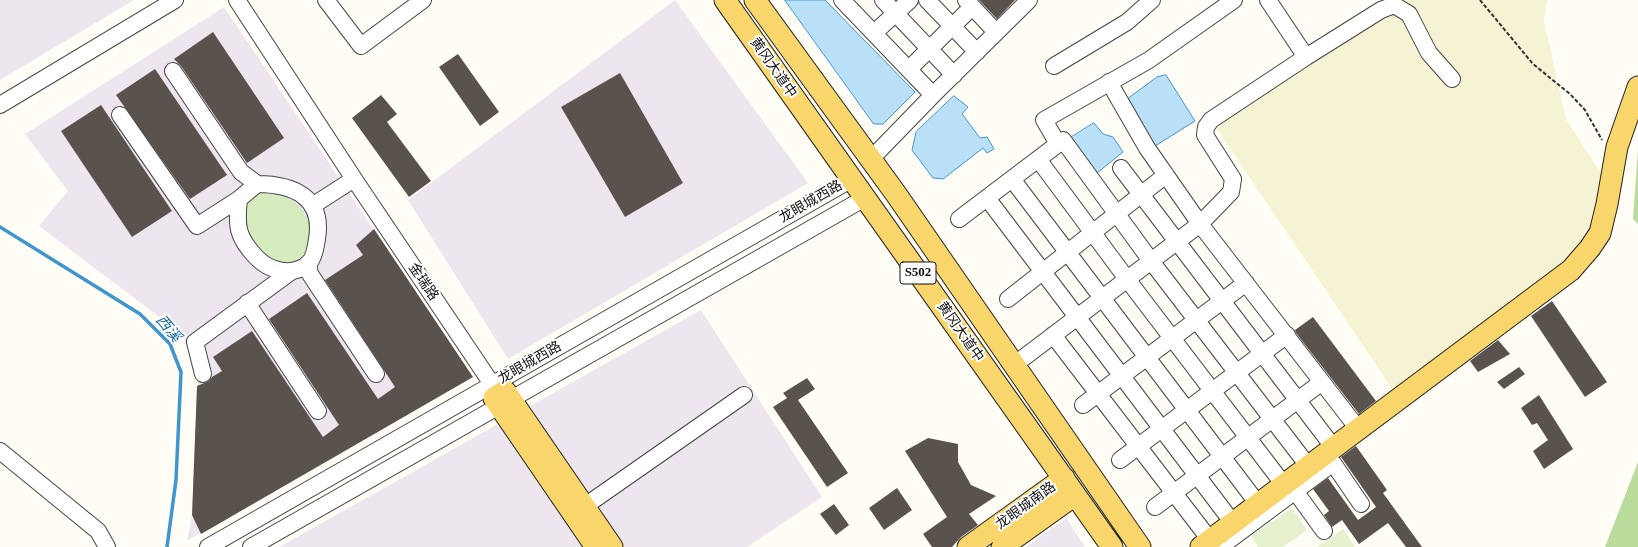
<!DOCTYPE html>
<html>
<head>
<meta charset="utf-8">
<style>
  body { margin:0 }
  canvas { display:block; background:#fffdf5 }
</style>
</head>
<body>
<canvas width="1638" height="547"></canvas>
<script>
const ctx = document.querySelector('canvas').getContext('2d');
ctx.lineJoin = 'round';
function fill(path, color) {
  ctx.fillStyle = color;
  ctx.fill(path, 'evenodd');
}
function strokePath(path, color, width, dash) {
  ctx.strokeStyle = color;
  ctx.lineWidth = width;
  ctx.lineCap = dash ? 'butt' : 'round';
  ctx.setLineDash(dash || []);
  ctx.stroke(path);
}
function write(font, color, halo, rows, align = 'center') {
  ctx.font = font + ' "Times New Roman","Noto Sans SC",serif';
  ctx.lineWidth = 4;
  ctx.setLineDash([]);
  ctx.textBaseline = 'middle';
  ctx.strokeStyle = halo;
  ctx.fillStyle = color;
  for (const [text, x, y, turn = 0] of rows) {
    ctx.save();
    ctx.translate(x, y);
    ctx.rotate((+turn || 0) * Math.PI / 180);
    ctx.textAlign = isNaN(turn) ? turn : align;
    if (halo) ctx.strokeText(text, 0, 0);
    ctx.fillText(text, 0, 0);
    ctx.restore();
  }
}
const industrial = new Path2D(`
  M0,0H134L0,80Z
  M675,0L808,183L508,359L408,200Z
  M224,7L473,377L187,541L192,515L198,376L182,334L39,226L68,191L25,134Z
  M701,310L822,497L747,547H279Z
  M1066,518L1085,547H1026Z`);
const farmland = new Path2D(`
  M1399,0H1547L1544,21L1566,119L1602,175L1591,227L1566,259L1414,378L1393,390L1213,123Z`);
const green = new Path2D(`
  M266,190C295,194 321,220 306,250C303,256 298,260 292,262C259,274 228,212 254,195C257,193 262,192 266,190Z`);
const forest = new Path2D(`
  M1638,150V224L1633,219Z
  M1638,462V547H1605Z`);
const pitch = new Path2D(`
  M1292,508L1307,530L1283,547H1258L1251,536Z
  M1343,529L1355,547H1317Z`);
const water = new Path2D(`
  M785,0H825L915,92L883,124H874Z
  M1166,75L1195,121L1155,146L1127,99L1157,77Z
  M954,96L968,107L962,114L980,138L987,137L994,149L987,153L983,148L943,179L933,178L912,150L916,132Z
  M1094,123L1103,134L1113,137L1123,152L1092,177L1067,140Z`);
const stream = new Path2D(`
  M0,227L140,314L170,344L181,372L176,480L167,547`);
const building = new Path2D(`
  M979,0H1015L997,19Z
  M213,32L284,138L247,163L181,66L174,59Z
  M458,54L499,112L480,126L439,67Z
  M155,69L227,175L190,199L116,95Z
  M620,73L683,183L625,217L561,107Z
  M381,95L397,114L387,122L431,181L409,197L352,118Z
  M101,105L172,211L132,237L61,131Z
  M374,229L473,377L201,534L192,515L197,386L209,381L212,377L222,371L213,357L252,331L323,437L339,425L269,319L307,293L378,399L395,387L325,280L363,255L356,245Z
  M1552,301L1607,382L1585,397L1531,316Z
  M1313,317L1376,401L1359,414L1296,333L1295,330Z
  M1498,340L1510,354L1478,372L1470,361Z
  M1519,367L1525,374L1504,389L1497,382Z
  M807,378L815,389L798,400L848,473L827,487L773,407L787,398L783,393Z
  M1539,395L1573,449L1544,469L1533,451L1548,440L1537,423L1532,425L1521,408Z
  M928,438L958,444V462L971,485L996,496L969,514L978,525L961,537L952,547H932L923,534L947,517L905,451Z
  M1356,446L1387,490L1383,493L1422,547H1406L1388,523L1359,544L1342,520L1332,527L1324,515L1329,511L1313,489L1328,478L1358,520L1376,507L1341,457Z
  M897,488L912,510L884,530L869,508Z
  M834,504L849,525L836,535L820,514Z`);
const path = new Path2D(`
  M1480,0L1533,64L1570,94L1585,110L1602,140`);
const minor = new Path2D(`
  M237,0L354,179
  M326,0L361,46L423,0
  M842,0L933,95
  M883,0L954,75
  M927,0L977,52
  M966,0L996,32
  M1268,0L1306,57
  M874,33L910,0
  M1054,66L1127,22L1152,0
  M909,69L972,7
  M173,71L241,172L257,184
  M1109,82L1147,148L1200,224L1359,430
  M0,105L175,0
  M120,115L197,226L239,199
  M1058,144L1063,140L1151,261L1309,467
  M871,159L933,95L1029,0
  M1038,159L1127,279L1284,485
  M1121,168L1334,448
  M1012,179L1258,504
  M257,184C293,184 324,197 317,239C316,246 314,259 308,264C292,277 269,271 256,257C237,237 236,226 239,199Z
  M987,198L1233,523
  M312,206L354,179L498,393
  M959,219L1058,144L1044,120L1149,60L1234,0
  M308,263L310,274L376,374
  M1008,299L1166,175
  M247,303L318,411
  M1053,335L1210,540
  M1014,365L1200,224L1231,192L1233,179L1205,135L1206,127L1211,120L1306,57L1381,10L1394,5L1409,14L1429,53L1452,79
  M203,374L195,342L292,271
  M1083,405L1246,283
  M0,451L98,531L107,547
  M1120,460L1287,335
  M1295,491L1324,531
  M1155,507L1322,382
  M575,513L744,395
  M208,547L852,179
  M251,547L865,198
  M1220,547L1333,463L1361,504`);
const major = new Path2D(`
  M725,0L1112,547
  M755,0L896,194L1140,547
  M596,547L494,398L505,391L612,547
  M968,547L1064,478
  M1002,547L1075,495
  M1201,547L1571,270L1590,248L1600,233L1607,204L1617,147L1638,87`);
const shields = [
  [918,273,36]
];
const shieldNames = [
  ["S502",918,273]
];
const streetNames = [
  ["黄冈大道中",773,68,55],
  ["龙眼城西路",811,202,-30],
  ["金瑞路",423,282,56],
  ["黄冈大道中",960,332,55],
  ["龙眼城西路",530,363,-30],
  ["龙眼城南路",1026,506,-36]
];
const waterNames = [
  ["西溪",168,329,50]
];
fill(industrial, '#eee6ef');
fill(farmland, '#f6f3d4');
fill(green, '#d5ebbd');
fill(forest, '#b9dc9c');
fill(pitch, '#e6f2cf');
fill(water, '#b9e0f7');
strokePath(water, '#3f96cf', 1);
strokePath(stream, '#3f96cf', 3.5);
fill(building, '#5a524d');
strokePath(minor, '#444', 18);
strokePath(major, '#222', 23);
strokePath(path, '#333', 2, [4, 2]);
strokePath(minor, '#fff', 16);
strokePath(major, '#f9d66b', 21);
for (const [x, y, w] of shields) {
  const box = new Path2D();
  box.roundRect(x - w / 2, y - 11, w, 22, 3);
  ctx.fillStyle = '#fff';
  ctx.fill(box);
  strokePath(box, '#111', 1);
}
write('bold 13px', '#111', null, shieldNames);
write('14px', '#111', '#fff', streetNames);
write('italic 15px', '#1768a6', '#fff', waterNames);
</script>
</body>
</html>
